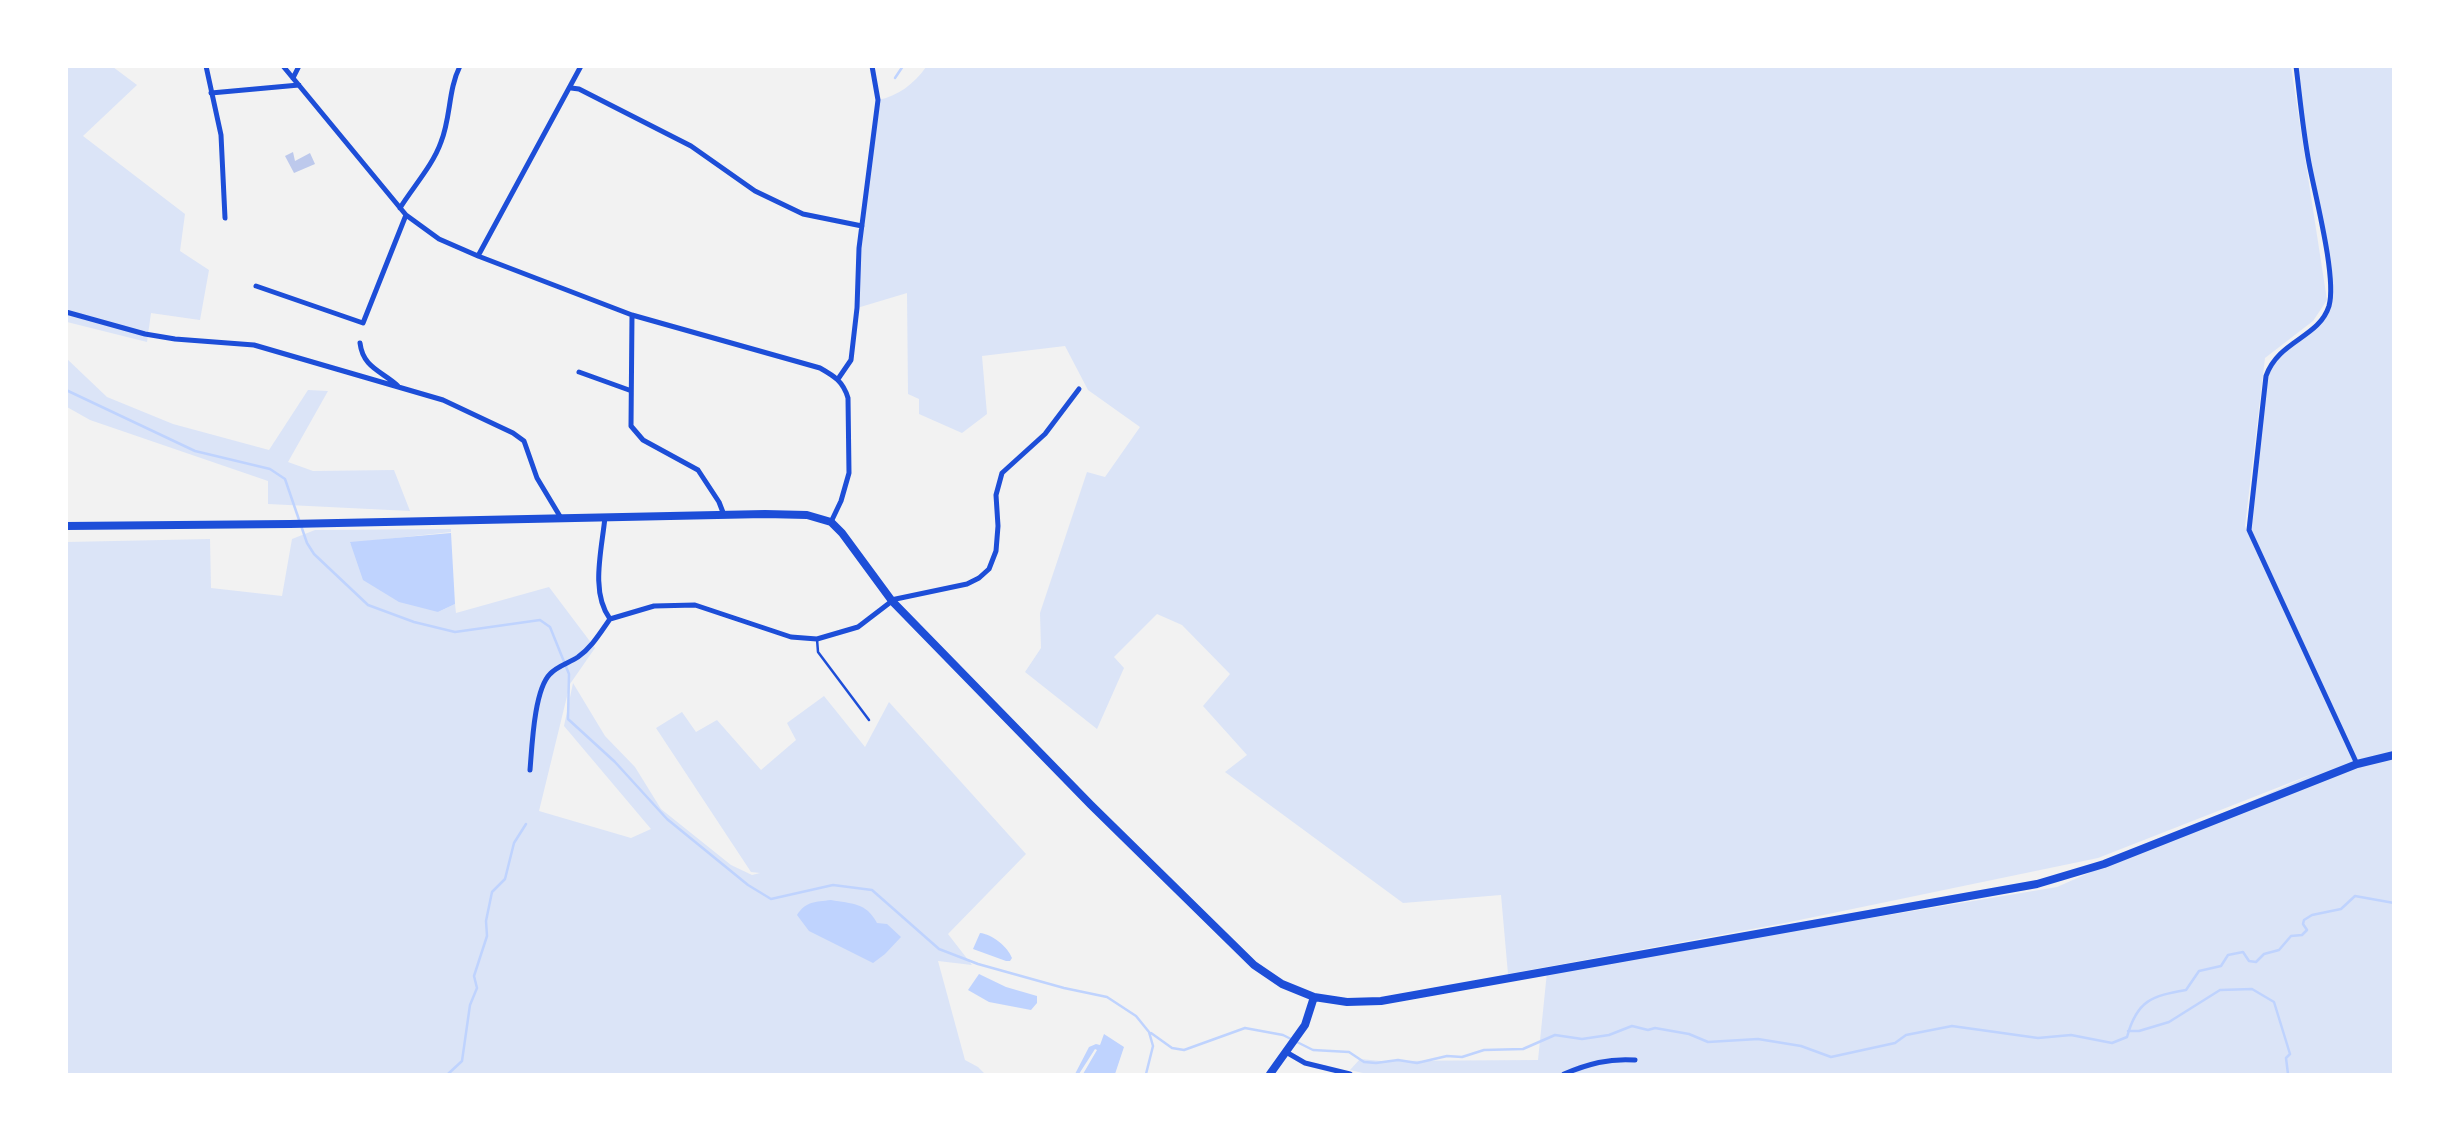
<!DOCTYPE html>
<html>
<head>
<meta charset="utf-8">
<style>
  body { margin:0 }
  #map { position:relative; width:2460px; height:1141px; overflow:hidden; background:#f2f2f2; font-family:"IBM Plex Sans",sans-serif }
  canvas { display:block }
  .frame { position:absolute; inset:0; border:68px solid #fff; pointer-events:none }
</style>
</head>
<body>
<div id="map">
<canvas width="2460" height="1141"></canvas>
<div class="frame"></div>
</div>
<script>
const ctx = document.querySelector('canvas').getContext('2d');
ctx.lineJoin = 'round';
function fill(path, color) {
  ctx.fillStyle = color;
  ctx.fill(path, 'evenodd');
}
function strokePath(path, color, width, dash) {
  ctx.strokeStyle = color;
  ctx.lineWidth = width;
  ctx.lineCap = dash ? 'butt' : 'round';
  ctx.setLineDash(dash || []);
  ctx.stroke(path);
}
const green = new Path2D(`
  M66,67H113L137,85L83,136L185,214L180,251L209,270L200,320L151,313L147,342L67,322Z
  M926,67H2291L2327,300L2313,321L2265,358L2245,526L2264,569L2249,530L2266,376L2271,362L2320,323L2329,305V266L2308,160L2296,67H2393V1074H1367L1350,1070L1360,1059L1381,1061L1538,1060L1547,972L2057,887L2315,773L2098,858L1785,923L1508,974L1501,895L1403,903L1225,772L1247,755L1203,706L1230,674L1182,625L1157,614L1114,657L1124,668L1097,729L1025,672L1041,648L1040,613L1087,472L1105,477L1140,427L1088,390L1065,346L982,356L987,414L962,433L919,414V399L908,394L907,293L857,308L862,226L878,100C898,96 914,84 926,67Z
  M66,358L107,397L173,424L269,450L308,390L328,391L288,462L313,471L394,470L410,511L268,504V481L90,420L67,407Z
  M451,529V532L350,543L438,612L455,604L456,613L549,587L595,648L570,684L539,811L631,838L651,829L564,726L573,683L605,736L635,767L661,809L731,865L752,875L760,873L751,872L656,728L682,712L696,732L717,720L761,770L796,740L787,723L824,696L865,747L889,702L1026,854L948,934L972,965L938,961L965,1060L978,1067L985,1074H67V542L210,539L211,588L282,596L292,539L315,530Z`);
const water = new Path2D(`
  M451,533L455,604L438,612L399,602L363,580L350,542Z
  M831,900C852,904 866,902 877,923L887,924L901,937L885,954L873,963L809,931L797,915C806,901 815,902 831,900Z
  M980,933C992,934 1008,947 1012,958L1010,961H1006L973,949Z
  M979,974L1006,987L1037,996V1003L1031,1010L989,1002L968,990Z
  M1104,1034L1124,1047L1115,1074H1083L1097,1050L1095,1049L1079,1074H1075L1089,1047L1096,1044L1100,1045Z`);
const stream = new Path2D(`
  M895,78L903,66
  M66,390L195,451L270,469L285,479L307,543L314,554L368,605L414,622L455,632L540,620L550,627L569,674L568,719L615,762L667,819L748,885L771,899L833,885L872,890L939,949L978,964L1064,988L1107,997L1136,1016L1149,1032L1153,1046L1146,1074
  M2128,1031H2139L2169,1022L2220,990L2252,989L2274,1002L2290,1054L2286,1058L2288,1074
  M1151,1033L1172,1048L1184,1050L1245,1028L1283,1035L1313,1050L1349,1052L1364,1062L1376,1063L1398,1060L1417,1063L1447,1056L1462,1057L1484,1050L1523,1049L1555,1035L1582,1039L1609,1035L1632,1026L1648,1030L1655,1028L1689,1034L1708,1042L1758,1039L1801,1046L1831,1057L1895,1043L1906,1035L1952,1026L2038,1038L2071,1035L2112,1043L2127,1037C2137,1000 2152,996 2186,990L2199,971L2221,966L2228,955L2243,952L2249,961L2256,962L2264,954L2279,950L2291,936L2302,935L2307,930L2303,924L2304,920L2312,915L2341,909L2355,896L2394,903
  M448,1074L462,1061L470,1005L477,988L474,976L487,936L486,921L492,892L505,879L514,843L526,824`);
const building = new Path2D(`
  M293,152L295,161L310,153L315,164L294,173L285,156Z`);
const service = new Path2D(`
  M817,639L818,652L869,720`);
const minor = new Path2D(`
  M206,66L221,135L225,218
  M283,66L406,215L439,239L478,256L632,315L820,368C834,376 843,381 848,398L849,473L841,501L831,522
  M2296,66C2300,98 2303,131 2309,163C2315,195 2337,278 2329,306C2319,338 2279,340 2266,376L2249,530L2357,764
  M293,78L299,66
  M571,88L579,89L691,146L755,191L803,214L862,226
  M211,93L299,85
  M400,208C413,187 433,165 441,142C451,117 448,90 460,66
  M478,256L581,66
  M256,286L363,323L406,215
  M66,312L145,334L175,339L254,345L443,400L513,433L524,441L537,478L561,518
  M632,315L631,426L643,440L698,470L719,502L724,515
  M360,343C363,368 382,371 398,386
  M579,372L629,390
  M838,379L851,360L857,308L859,248L878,100L872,66
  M605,517C602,549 590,592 610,619
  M891,600L967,584L979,578L989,569L996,551L998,526L996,495L1002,473L1045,434L1079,389
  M610,619L654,606L695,605L791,637L817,639L858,627L892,601
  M530,770C532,747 534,690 550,674C557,666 569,663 578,657C592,647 600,633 610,619
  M1286,1052L1305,1063L1350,1074
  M1564,1074C1588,1064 1609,1058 1635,1060`);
const secondary = new Path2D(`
  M66,526L290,524L765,514L807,515L831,522L842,533L892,601L1091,805L1254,965L1282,984L1314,997L1347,1002L1381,1001L2037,884L2104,864L2357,764L2394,755
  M1270,1074L1305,1025L1314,997`);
fill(green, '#dbe4f7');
fill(water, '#bfd3fe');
strokePath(stream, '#bfd3fe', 2.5);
fill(building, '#bdc9ec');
strokePath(service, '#1d4ed8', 2.5);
strokePath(minor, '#1d4ed8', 5);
strokePath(secondary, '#1d4ed8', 8);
</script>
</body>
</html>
